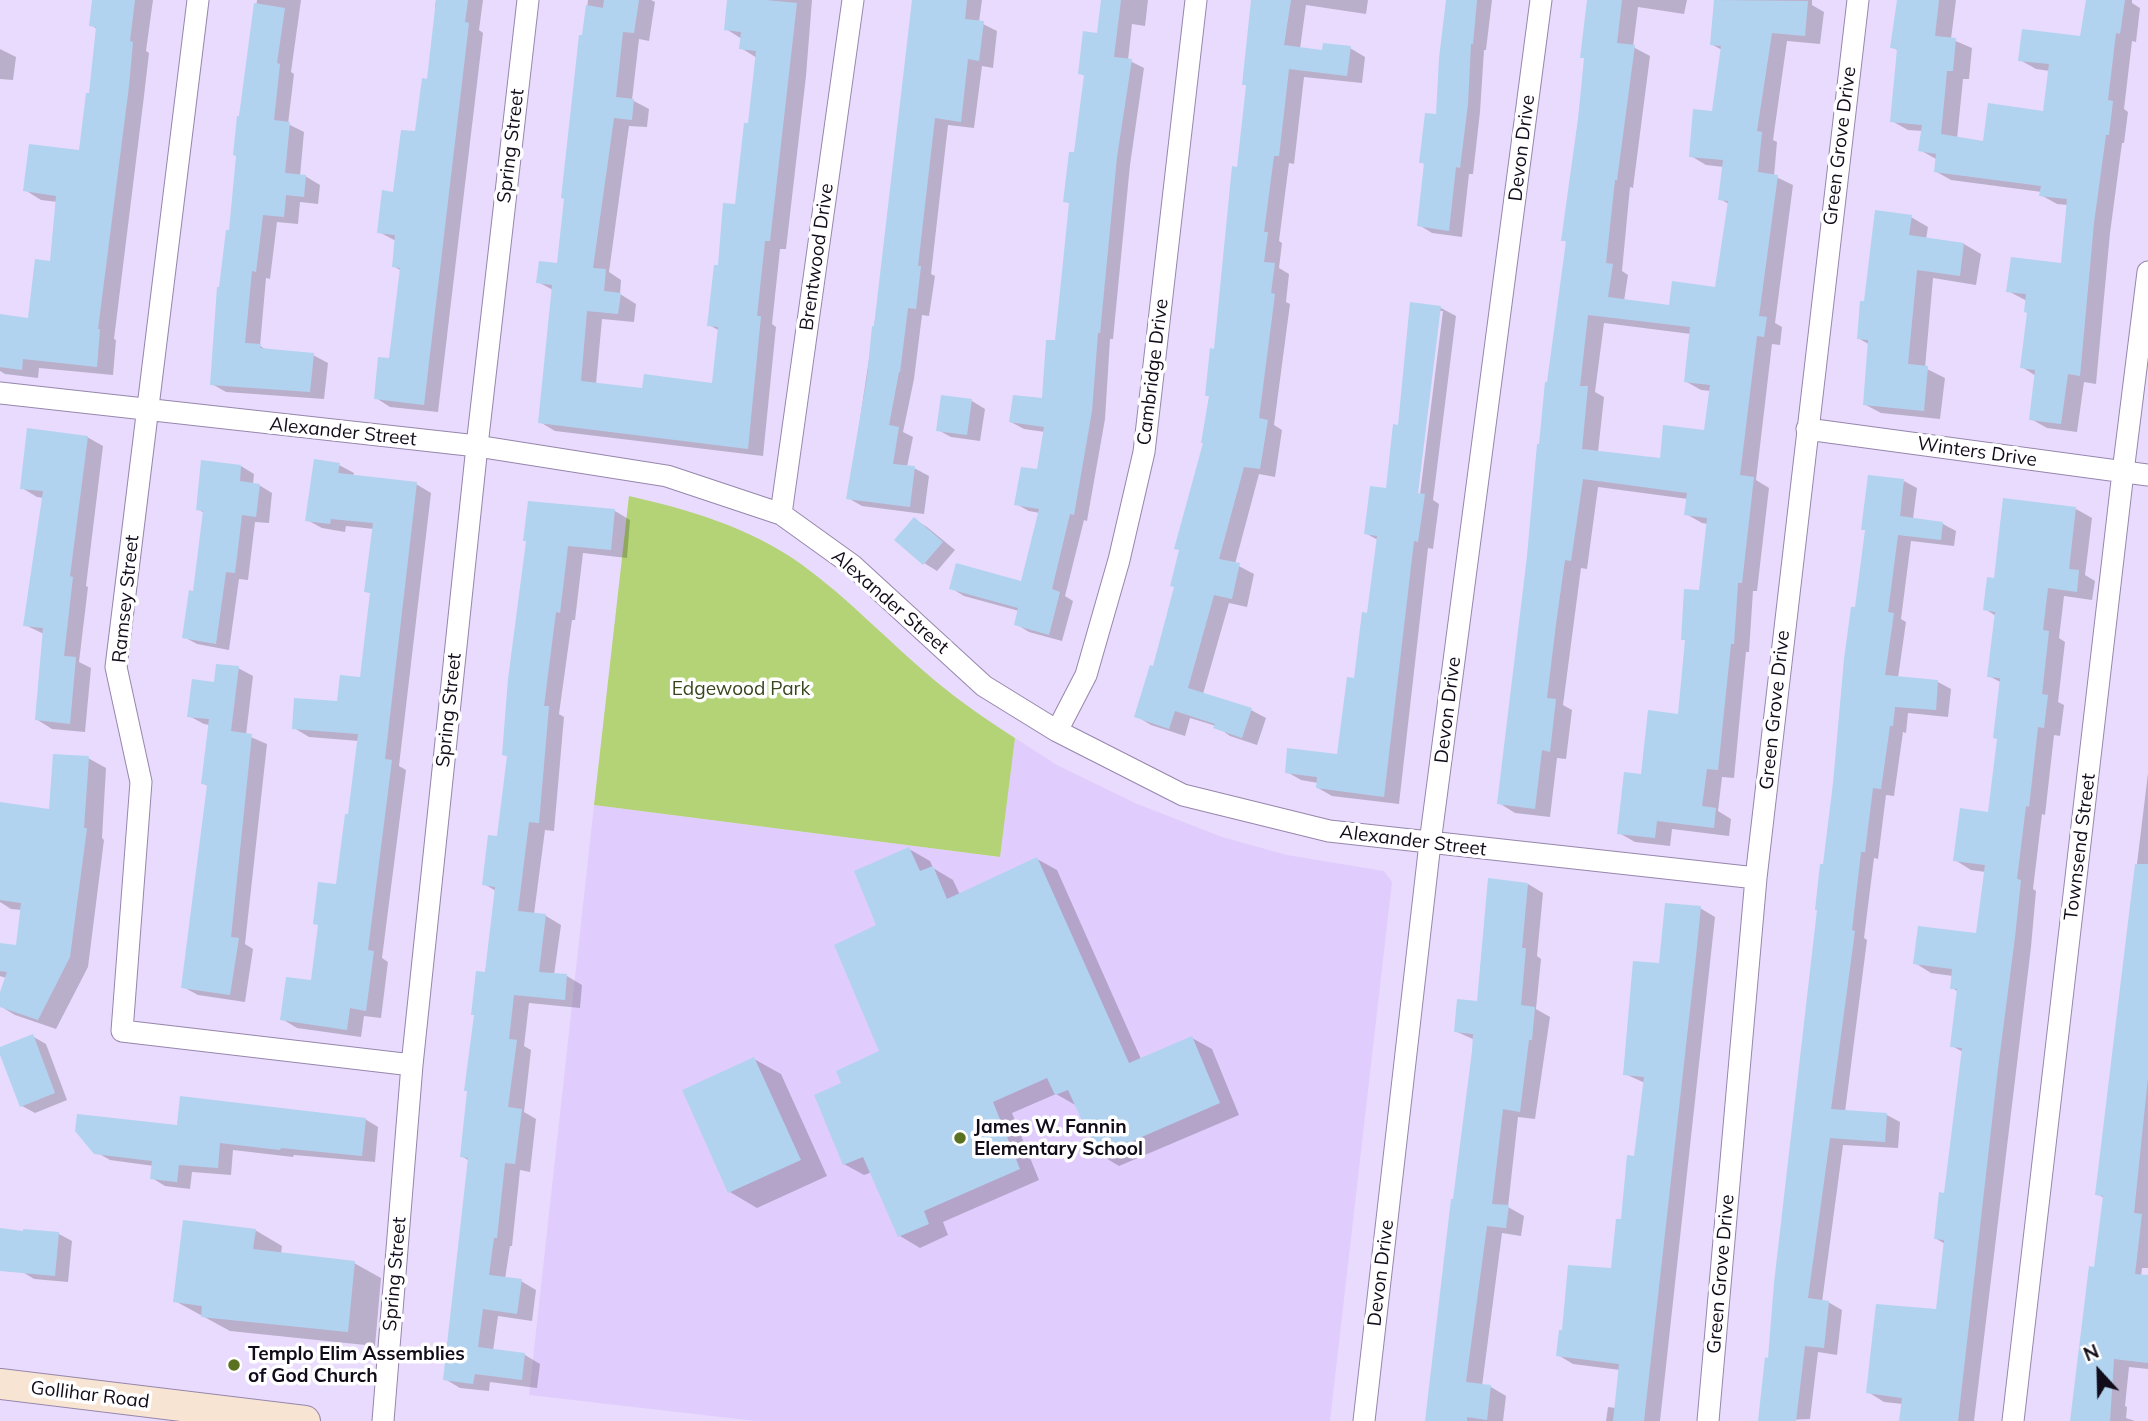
<!DOCTYPE html>
<html>
<head>
<meta charset="utf-8">
<style>
  body { margin:0 }
  #map { position:relative; width:2148px; height:1421px; overflow:hidden; background:#e9dbfd; font-family:Mulish,sans-serif }
  canvas { display:block }
  .north { position:absolute; left:2064px; top:1337px; width:70px; height:70px; -webkit-text-stroke:5px #fff; paint-order:stroke; rotate:338deg; font-size:19px; font-weight:700; line-height:28px; text-align:center; color:#120c1a }
  .north::after { content:''; display:block; margin:auto; width:24px; height:32px; background:#120c1a; clip-path:polygon(50% 0,100% 100%,50% 72%,0 100%) }
</style>
</head>
<body>
<div id="map">
<canvas width="2148" height="1421"></canvas>
<div class="north">N</div>
</div>
<script>
const ctx = document.querySelector('canvas').getContext('2d');
ctx.lineJoin = 'round';
function fill(path, color) {
  ctx.fillStyle = color;
  ctx.fill(path, 'evenodd');
}
function strokePath(path, color, width, dash) {
  ctx.strokeStyle = color;
  ctx.lineWidth = width;
  ctx.lineCap = dash ? 'butt' : 'round';
  ctx.setLineDash(dash || []);
  ctx.stroke(path);
}
function write(font, color, halo, rows, align = 'center') {
  ctx.font = font + ' Mulish,sans-serif';
  ctx.lineWidth = 7;
  ctx.setLineDash([]);
  ctx.textBaseline = 'middle';
  ctx.strokeStyle = halo;
  ctx.fillStyle = color;
  for (const [text, x, y, turn = 0] of rows) {
    ctx.save();
    ctx.translate(x, y);
    ctx.rotate((+turn || 0) * Math.PI / 180);
    ctx.textAlign = isNaN(turn) ? turn : align;
    if (halo) ctx.strokeText(text, 0, 0);
    ctx.fillText(text, 0, 0);
    ctx.restore();
  }
}
const built = new Path2D(`
  M1015,738L1057,765L1135,803L1222,837L1287,855L1384,871L1392,882L1330,1421H755L529,1395L594,805L999,857Z`);
const green = new Path2D(`
  M629,496C690,510 749,527 801,564C848,598 889,642 933,679C959,701 987,720 1015,738L1000,857L594,805Z`);
const shadow = new Path2D(`
  M94,0H153L146,51L149,53L144,96L114,339L116,340L113,375L39,368L38,378L5,374L0,371V316L30,320L52,263L58,202L41,200L25,190L81,152L91,95L97,29L91,25Z
  M257,0H301L291,72L294,74L288,124L304,132L300,176H305L320,185L318,204L300,202L298,224L277,222L270,279L266,278L260,346L268,351L313,355L328,363L324,399L226,392L212,384L231,232L240,118Z
  M436,0H483L479,30L483,33L438,412L390,407L376,398L390,360L402,271L393,266L396,241L379,232L416,133L429,81L437,9L435,8Z
  M588,0H651L655,2L649,41L639,39L632,100L649,109L647,127L629,126L609,272L621,280L620,294L636,304L634,322L602,319L596,384L644,390L714,384L720,331L709,325L719,267L736,206L749,125L757,58L741,48L742,39L726,29L729,0H812L806,76L786,249H780L772,324L776,327L763,456L555,431L540,422L553,290L538,282L559,265Z
  M914,0H982L979,22L997,31L993,68L982,66L974,128L948,125L931,274L935,276L929,316L922,315L914,379L903,432L913,437L907,467L914,468L929,476L924,514L862,506L848,498L884,260Z
  M1103,0H1148L1145,26L1132,24L1128,60L1144,68L1130,165L1113,339H1110L1105,419L1087,521L1084,520L1065,596L1073,601L1062,641L1029,632L1016,624L1019,611L964,596L951,588L1023,583L1040,513L1029,511L1016,504L1038,471L1045,432L1024,429L1011,422L1043,400L1057,342L1071,204L1065,201L1076,154L1085,76L1080,73L1099,35Z
  M1253,0H1368L1366,14L1306,5L1300,49L1324,52L1350,48L1365,57L1362,83L1304,77L1294,164L1289,163L1279,241L1282,243L1279,268L1289,274L1286,302L1290,304L1274,425L1282,430L1275,477L1259,474L1235,564L1254,574L1247,607L1229,603L1203,694L1251,710L1266,718L1257,745L1230,736L1216,726L1190,718L1185,736L1151,725L1136,716L1154,668L1176,587L1204,443L1210,397L1207,395L1215,351L1248,86L1244,84Z
  M1447,0H1492L1486,50H1484L1480,112L1473,174H1469L1462,237L1432,233L1419,225L1426,165L1421,162L1437,116Z
  M1591,0H1687L1684,14L1638,7L1633,47L1650,56L1633,188L1630,187L1622,271L1628,275L1624,301L1671,307L1716,289L1729,204L1720,199L1724,167L1706,165L1691,156L1713,113L1722,50L1711,44L1716,0H1812V5L1824,12L1820,44L1787,41L1773,140L1777,142L1774,176L1793,185L1775,323L1782,327L1780,345L1772,344L1756,480L1769,488L1757,591H1753L1749,652H1746L1734,778L1722,777L1718,811L1731,819L1729,836L1672,829L1670,846L1635,842L1619,833L1642,776L1680,716L1687,641L1682,639L1701,592L1708,524L1702,523L1686,514L1688,499L1598,487L1587,569L1581,568L1563,705L1572,710L1566,759L1557,758L1550,817L1515,813L1499,803L1567,242L1563,240L1586,59L1582,57ZM1604,323L1691,334L1685,381L1701,390L1711,391L1706,432L1661,460L1598,452L1604,397L1595,392Z
  M1898,0H1956L1951,39L1972,48L1969,79H1963L1957,139L1984,143L2045,113L2050,71L2036,69L2020,60L2082,38L2087,0H2132V3L2140,8L2136,42L2132,41L2124,109L2128,112L2124,143H2122L2110,233L2096,384L2084,382L2077,432L2047,428L2031,419L2036,376L2022,367L2028,313L2027,301L2008,291L2063,265L2068,205L2057,204L2041,195L2042,192L1951,180L1935,171L1936,159L1920,150L1923,131L1908,130L1892,121L1899,51L1892,47Z
  M0,49L16,57L13,80L0,79Z
  M1911,217L1928,227L1926,239L1964,244L1981,254L1976,285L1933,278L1925,368L1945,378L1940,419L1881,413L1864,404L1870,345L1858,338L1865,303Z
  M1412,304L1441,308L1456,316L1433,500L1439,504L1433,549L1428,548L1399,804L1332,796L1318,788V783L1301,780L1287,772L1339,756L1369,615L1378,540L1365,533L1387,490L1400,427ZM1439,311H1443L1419,502L1415,501Z
  M943,397L972,401L985,409L980,441L951,437L938,430Z
  M87,437L103,446L86,586L88,587L79,662L91,668L85,732L52,729L36,719L44,634L25,625L44,498L37,497L22,488Z
  M339,465L354,473L353,476L416,484L431,493L399,766L406,770L382,958L388,962L381,1018L364,1016L361,1037L297,1028L282,1019L312,982L320,926L315,923L338,886L350,816L359,741L309,737L294,728L339,702L362,679L372,594L366,591L374,529L346,526L345,532L322,528L307,520Z
  M241,466L254,474L253,485H259L272,493L269,523L255,522L248,580L239,579L229,650L197,644L184,637L194,593L204,513L198,509Z
  M1904,481L1917,488L1913,519L1943,524L1956,531L1954,546L1911,541L1901,619L1906,622L1898,678L1938,682L1951,689L1948,717L1908,713L1906,733L1903,732L1894,796L1886,795L1878,859L1874,858L1864,938L1867,940L1845,1112L1887,1115L1900,1122L1898,1148L1843,1145L1822,1302H1828L1842,1310L1837,1355L1818,1352L1810,1419L1760,1421L1769,1359L1825,866L1867,531L1862,529Z
  M2076,509L2092,518L2085,575L2095,581L2092,600L2064,596L2059,638L2065,642L2058,702L2064,705L2060,736L2054,735L2045,815L2042,814L2033,889L2036,891L2031,947L1974,1421H1901L1903,1404L1884,1402L1868,1392L1937,1311L1945,1244L1935,1238L1946,1195L1963,1052L1952,1046L1959,992L1952,988L1953,976L1931,973L1915,963L1978,935L1986,872L1971,870L1955,860L1990,814L1998,739L2002,683L1989,676L1996,616L1985,609L1995,580Z
  M615,511L630,520L627,558L583,553L575,620H572L559,714L564,717L554,831L545,830L534,914L546,916L561,925L554,975L567,976L582,985L580,1008L529,1003L524,1046L531,1050L524,1112L536,1119L530,1172L520,1170L512,1246H510L505,1279L521,1281L536,1290L532,1321L498,1316L493,1351L525,1355L540,1364L537,1388L490,1382L489,1391L460,1388L445,1379L470,1161L461,1156L496,891L484,884L498,838L508,757L504,754L528,542Z
  M914,519L927,527L955,550L937,571L924,563Z
  M238,668L253,676L246,735L267,744L245,944L253,949L245,1002L198,995L183,987L209,787L203,783L210,725L204,724L189,716L215,684Z
  M88,758L106,768L102,838L104,840L88,967L56,1029L15,1015L0,1006V997L6,978L0,976V945L18,947L22,910L11,909L0,902V804L51,811Z
  M2148,773V1268H2142L2134,1331L2148,1332V1369L2129,1367L2125,1406L2127,1407L2126,1418L2135,1421H2072L2096,1269L2104,1198L2097,1194Z
  M909,849L930,861L933,868L953,880L960,895L1037,859L1057,870L1141,1059L1192,1038L1212,1049L1239,1115L1119,1166L1099,1154L1077,1106L1056,1094L1012,1113L1039,1180L943,1222L948,1235L920,1248L900,1236L872,1172L864,1175L844,1164L843,1084L881,1052L878,926Z
  M1528,884L1543,893L1537,956L1541,959L1536,1009L1550,1017L1535,1119L1518,1117L1508,1207L1524,1216L1521,1236L1502,1233L1482,1386L1491,1387L1506,1396L1503,1421H1427L1475,1040L1455,1031L1479,1003Z
  M1700,908L1715,917L1660,1421H1606L1608,1407L1616,1408L1620,1370L1573,1364L1558,1355L1564,1332L1612,1270L1635,1158L1645,1083L1625,1074L1660,965Z
  M32,1036L46,1044L67,1100L35,1113L22,1106L0,1050Z
  M754,1059L781,1074L827,1176L757,1208L730,1192Z
  M365,1119L378,1127L375,1162L294,1155L293,1157L233,1150L231,1175L192,1172L190,1189L165,1186L152,1178L154,1166L110,1160L96,1152Z
  M0,1230L59,1234L72,1241L68,1282L34,1279L21,1271L0,1268Z
  M255,1230L282,1246L281,1254L354,1263L381,1278L375,1346L230,1331L175,1301Z`);
const building = new Path2D(`
  M92,0H135L130,41L133,42L129,86L98,329H100L97,367L23,359L22,370L0,367V314L28,318L35,259L50,261L56,196L23,191L29,144L79,150L86,93H89L96,27L89,26Z
  M436,0H468L465,22L469,23L424,405L374,399L378,357L389,358L400,268L392,267L395,235L377,233L382,190L393,192L401,130L415,131L422,78L427,79Z
  M604,0H639L634,33L623,32L616,97L634,99L632,120L614,118L593,268L606,269L604,291L621,293L618,314L587,311L581,381L642,388L644,374L712,383L718,327L707,326L714,265H718L723,203L735,204L744,123H748L756,51L739,49L741,32L724,30L727,0H766L797,3L770,241H765L757,316H761L748,449L538,423L552,285L536,283L539,261L557,263L564,199L561,198L579,35H582L586,5L603,8Z
  M912,0H967L965,19L984,21L979,61L968,59L961,122L935,118L918,266H921L916,309L908,308L900,372H899L889,425L899,427L893,464L915,466L910,507L846,499L867,377L872,326H874Z
  M1101,0H1121L1114,57L1132,59L1117,157L1100,333H1098L1092,411L1074,515L1070,514L1052,589L1060,592L1049,635L1014,625L1018,608L949,589L956,563L1021,581L1039,509L1014,505L1021,467L1037,469L1044,427L1009,422L1013,395L1042,398L1046,340H1055L1069,203L1063,202L1069,152H1074L1084,75L1078,74L1083,31L1097,33Z
  M1251,0H1291L1284,45L1322,50L1323,43L1351,46L1347,76L1289,69L1279,156H1274L1264,232H1268L1264,262L1275,263L1271,293L1275,294L1259,418L1268,420L1260,469L1244,467L1219,559L1240,563L1232,599L1214,595L1188,688L1252,708L1242,738L1213,728L1215,724L1175,711L1169,729L1134,717L1150,665L1153,666L1174,587L1170,586L1179,550L1174,549L1203,443H1201L1209,396H1205L1210,348L1214,349L1232,166L1237,167L1246,85H1242Z
  M1446,0H1477L1473,44H1471L1468,104L1460,168L1456,167L1449,231L1417,226L1424,163H1419L1425,113L1436,114L1439,58Z
  M1587,0H1622L1617,43L1635,45L1617,180H1615L1606,263L1613,264L1608,297L1669,305L1672,281L1715,287L1728,201L1718,200L1723,160L1689,157L1693,109L1712,111L1721,46L1710,45L1714,0L1808,1L1805,36L1772,33L1757,131L1762,132L1758,172L1778,175L1759,316L1767,317L1764,337L1757,336L1740,475L1754,477L1742,583H1738L1734,644H1731L1718,770L1707,769L1702,806L1716,808L1714,828L1657,821L1655,838L1617,834L1624,772L1641,774L1648,710L1678,714L1685,640H1681L1684,589L1699,590L1707,518L1684,515L1687,493L1583,479L1571,561L1565,560L1556,624L1547,698L1556,699L1550,752L1542,750L1535,809L1497,804L1527,556L1537,444H1539L1545,382H1547L1566,241H1561L1578,119L1584,58H1580ZM1588,315L1690,327L1684,382L1710,385L1704,430L1663,425L1660,458L1582,449L1588,386H1580Z
  M1897,0H1939L1935,36L1956,38L1953,71H1947L1941,134L1983,141L1988,103L2043,111L2049,64L2018,61L2022,29L2080,36L2086,0H2125L2120,34L2116,33L2108,100L2113,101L2109,135H2106L2094,223L2080,376L2068,374L2061,424L2029,420L2035,370L2020,368L2027,313L2024,312L2026,294L2006,292L2011,257L2061,263L2067,199L2039,196L2041,186L1934,172L1936,154L1918,151L1922,125L1890,122L1897,49L1890,48Z
  M254,3L285,8L277,63L280,64L274,120L290,122L285,173L306,175L304,197L286,195L284,217L263,215L256,272L252,271L245,343L261,344L260,348L314,353L310,392L210,385L217,287H219L226,230H229L236,156L233,155L237,116H239Z
  M1875,210L1912,215L1909,235L1964,243L1960,276L1917,270L1908,364L1928,366L1924,411L1863,405L1868,340L1857,339L1860,301H1864Z
  M1410,302L1441,306L1418,493L1425,494L1418,542L1414,541L1384,797L1316,788L1317,777L1285,773L1287,748L1337,754L1347,677L1354,678L1362,612L1367,613L1377,536L1364,534L1370,486L1386,488L1393,424L1398,425Z
  M941,395L972,399L967,435L936,431Z
  M27,428L88,436L70,576L73,577L64,656L76,657L70,724L35,720L43,628L23,626L43,491L20,489Z
  M314,459L340,463L338,473L417,482L385,759L392,760L368,950L374,951L366,1011L350,1008L347,1030L280,1020L286,977L311,980L318,925L313,924L318,882L336,884L345,814H348L358,734L292,729L294,698L337,701L340,675L360,677L370,593L364,592L373,523L331,519L330,524L305,521Z
  M201,460L241,465L240,481L260,484L256,517L242,515L235,573L226,572L216,644L182,638L189,590L193,591L203,511L196,510Z
  M1868,475L1904,479L1900,516L1943,522L1941,540L1898,535L1888,612L1894,613L1885,675L1938,680L1936,710L1895,707L1893,726H1890L1881,789L1873,788L1865,852H1861L1852,930L1855,931L1831,1109L1887,1113L1885,1142L1830,1138L1808,1298L1829,1301L1824,1348L1805,1346L1796,1421H1758L1765,1357L1768,1358L1774,1283L1817,910H1815L1820,864H1823L1833,783L1844,659L1851,607H1855L1865,530H1861Z
  M2003,498L2076,507L2069,569L2079,570L2077,592L2048,588L2043,630L2049,631L2042,694L2048,695L2044,728L2038,727L2029,807L2026,806L2017,879L2021,880L2015,937L1998,1068L1958,1421H1899L1902,1398L1866,1393L1876,1304L1936,1309L1944,1240L1934,1239L1939,1192L1944,1193L1962,1048L1950,1047L1957,989H1950L1952,969L1913,964L1918,926L1976,933L1985,865L1953,861L1960,808L1988,812L1997,739L1993,738L2000,678L1987,677L1995,612L1983,610L1987,577L1994,578Z
  M528,501L615,509L611,550L568,546L560,613L556,612L544,706H549L539,823L529,822L518,911L546,914L539,972L567,974L565,1000L514,995L509,1039L517,1040L508,1107L522,1109L515,1164L505,1163L497,1238H494L489,1275L522,1279L517,1314L483,1309L478,1347L525,1353L522,1380L475,1374L473,1384L443,1380L468,1158L460,1157L467,1091H464L474,1015H471L476,971L485,972L495,887L482,885L488,835L497,836L507,756L502,755L508,679L526,541H523Z
  M914,517L943,542L923,565L894,540Z
  M216,664L239,666L231,731L252,734L231,937L239,938L230,995L181,988L207,785L201,784L209,719L187,717L192,679L214,682Z
  M53,754L89,756L84,828H87L70,957L38,1020L0,1007V992L7,972L0,971V943L16,945L21,903L0,900V802L49,809Z
  M909,847L920,871L933,866L947,899L1037,857L1129,1063L1192,1036L1220,1103L1098,1156L1068,1090L1055,1095L1047,1078L993,1102L1020,1169L924,1211L929,1224L898,1237L863,1157L843,1165L814,1095L841,1083L836,1071L879,1051L834,945L876,925L854,871Z
  M2135,864H2148V1077L2134,1213L2142,1214L2135,1274L2148,1275V1363L2114,1359L2110,1421H2070L2089,1266L2094,1267L2103,1196L2095,1195Z
  M1488,878L1528,883L1522,948H1526L1521,1005L1535,1007L1532,1040H1529L1520,1112L1503,1109L1492,1204L1509,1205L1506,1228L1487,1226L1466,1382L1491,1385L1487,1420L1467,1417V1421H1425L1451,1199H1453L1472,1051L1473,1034L1454,1032L1457,999L1477,1001Z
  M1665,903L1701,906L1696,956L1644,1421H1613L1619,1364L1556,1356L1559,1330H1562L1568,1265L1611,1268L1616,1219H1621L1627,1155L1634,1156L1644,1077L1623,1075L1633,961L1659,963Z
  M33,1034L55,1093L20,1107L0,1055V1047Z
  M754,1057L801,1160L728,1193L682,1090Z
  M180,1096L366,1118L362,1156L281,1148L280,1150L220,1143L218,1168L179,1165L177,1182L150,1179L152,1161L94,1154L75,1131L77,1114L177,1125Z
  M183,1220L256,1229L253,1249L355,1261L348,1332L201,1317L202,1306L173,1302Z
  M0,1228L23,1231V1229L59,1232L55,1276L0,1271Z`);
const minor = new Path2D(`
  M198,0L116,667L141,782L122,1031L412,1065
  M0,393L477,446L667,476L781,514L852,565L984,686L1057,731L1183,795L1329,831L1756,878
  M1807,429L2148,475
  M781,514L853,0
  M1057,731L1086,675L1119,560L1144,452L1196,0
  M383,1421L412,1065L477,446L528,0
  M1364,1421L1430,843L1541,0
  M1708,1421L1756,878L1858,0
  M2013,1421L2123,472L2148,272`);
const secondary = new Path2D(`
  M0,1384L305,1421`);
const markers = [
  [960,1138,7,"#5a7122"],
  [234,1365,7,"#5a7122"]
];
const streetNames = [
  ["Spring Street",511,146,-83],
  ["Green Grove Drive",1840,146,-83],
  ["Devon Drive",1522,148,-83],
  ["Brentwood Drive",817,257,-82],
  ["Cambridge Drive",1153,372,-83],
  ["Alexander Street",343,432,6],
  ["Winters Drive",1977,452,8],
  ["Ramsey Street",126,599,-84],
  ["Alexander Street",890,602,41],
  ["Spring Street",449,710,-84],
  ["Devon Drive",1448,710,-83],
  ["Green Grove Drive",1775,710,-84],
  ["Alexander Street",1413,841,7],
  ["Townsend Street",2080,847,-83],
  ["Devon Drive",1381,1273,-83],
  ["Spring Street",395,1274,-85],
  ["Green Grove Drive",1721,1274,-85],
  ["Gollihar Road",90,1395,7]
];
const parkNames = [
  ["Edgewood Park",741,689]
];
const poiNames = [
  ["James W. Fannin",974,1127],
  ["Elementary School",974,1149],
  ["Templo Elim Assemblies",248,1354],
  ["of God Church",248,1376]
];
fill(built, '#e1cdfd');
fill(green, '#b4d376');
fill(shadow, '#0003');
fill(building, '#b1d3f0');
strokePath(minor, '#9686ac', 23);
strokePath(secondary, '#9686ac', 32);
strokePath(minor, '#fff', 21);
strokePath(secondary, '#f8e4d2', 30);
for (const [x, y, r, color] of markers) {
  const dot = new Path2D();
  dot.arc(x, y, r, 0, 2 * Math.PI);
  ctx.fillStyle = color;
  ctx.fill(dot);
  strokePath(dot, '#fff', 2.5);
}
write('19px', '#120c1a', '#fff', streetNames);
write('19px', '#39461c', '#fff', parkNames);
write('bold 19px', '#120c1a', '#fff', poiNames, 'left');
</script>
</body>
</html>
